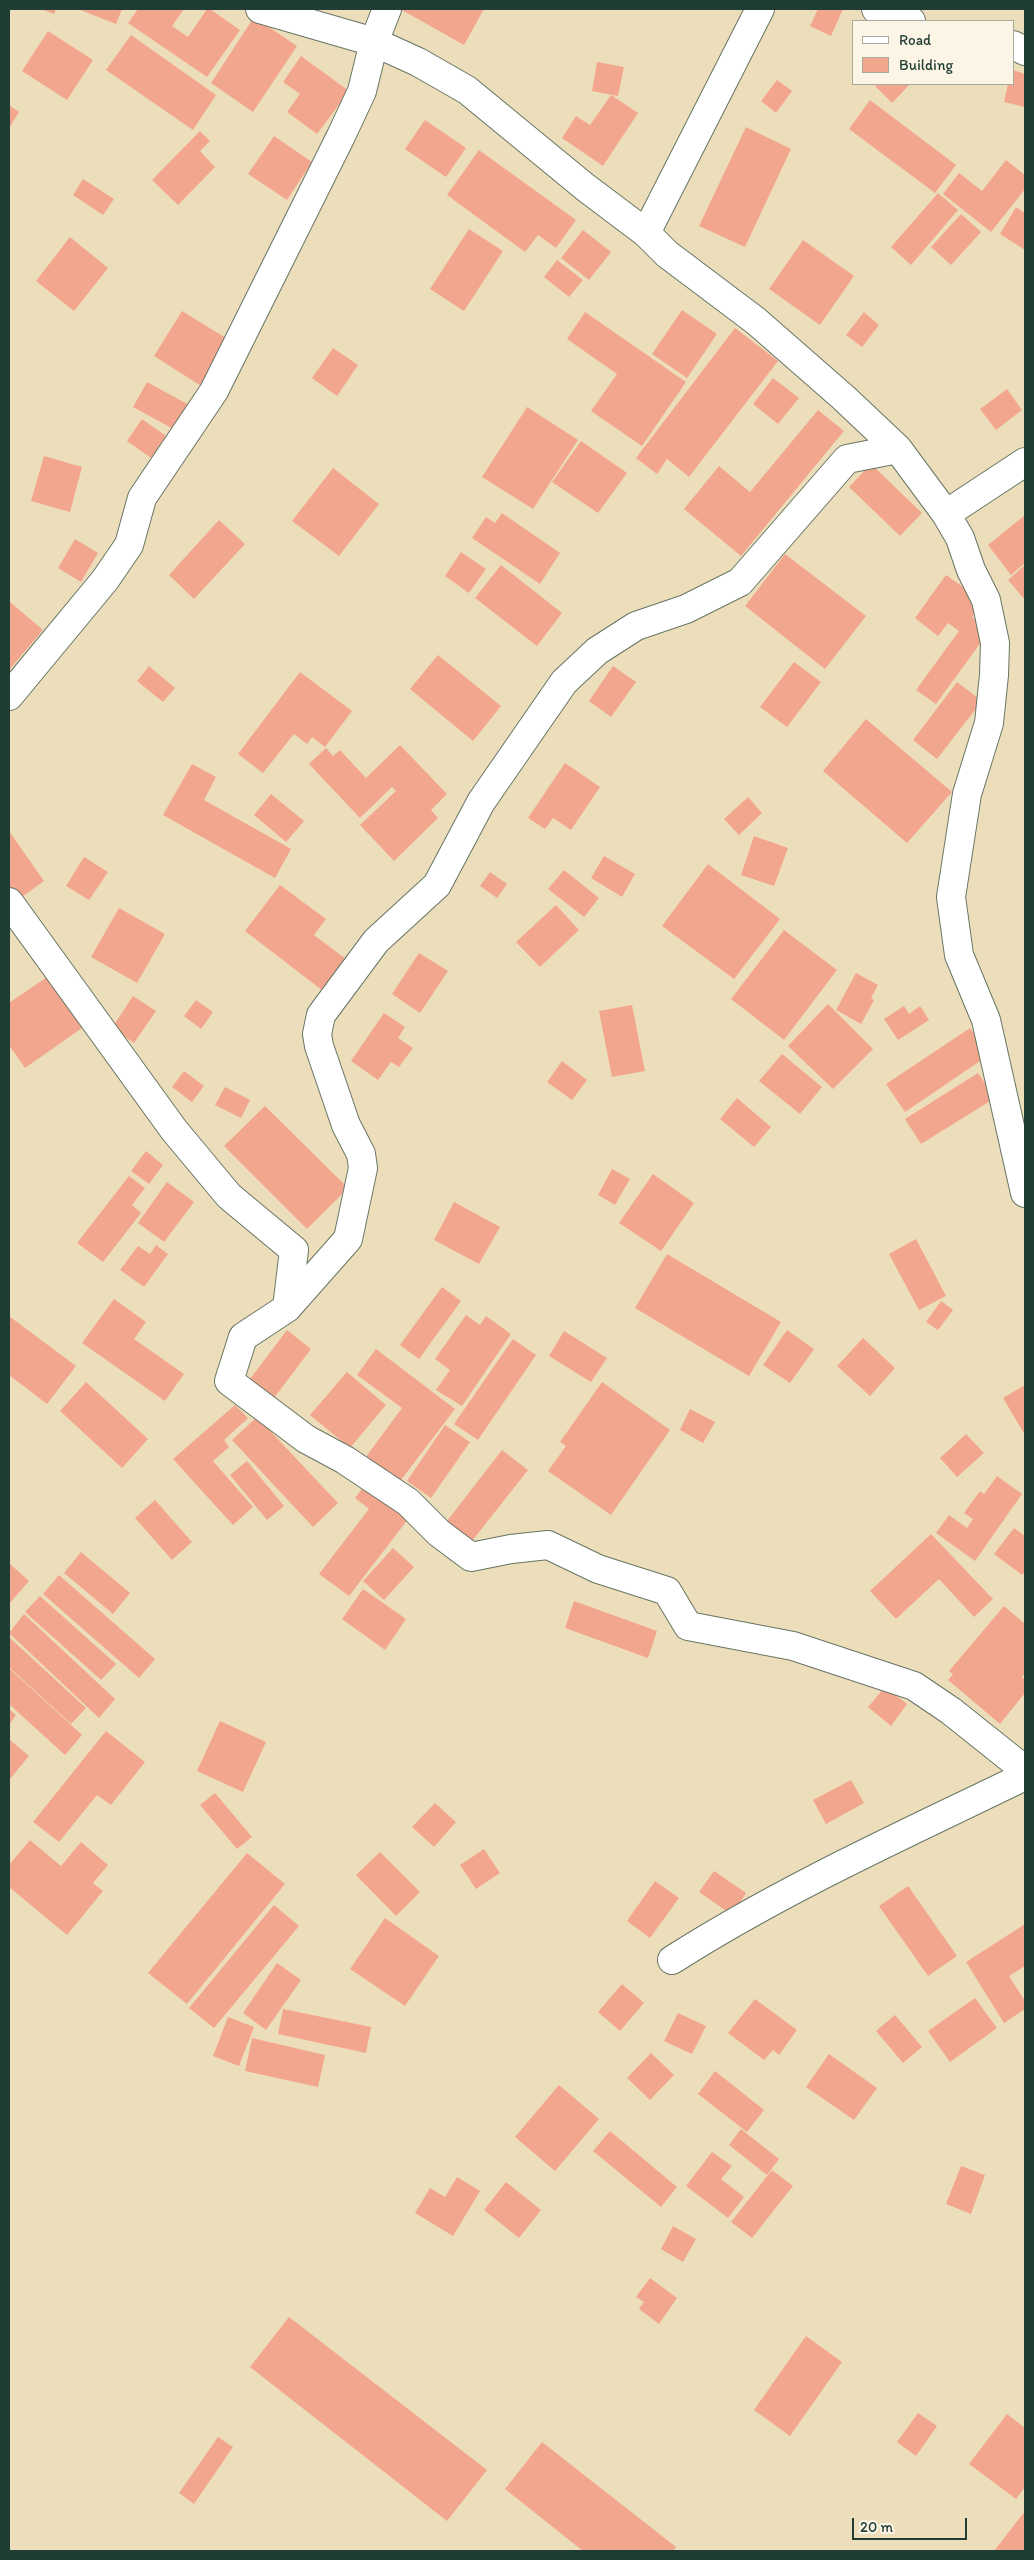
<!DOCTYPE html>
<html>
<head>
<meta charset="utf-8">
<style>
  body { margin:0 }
  #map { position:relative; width:1034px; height:2560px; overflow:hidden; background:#eddebb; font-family:Itim,sans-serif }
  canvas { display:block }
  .frame { position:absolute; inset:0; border:10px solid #1f3d34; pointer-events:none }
  .legend { position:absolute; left:852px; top:20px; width:162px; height:65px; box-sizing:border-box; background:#fcf5e5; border:1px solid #a4ab9e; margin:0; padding:6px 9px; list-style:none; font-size:15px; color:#1f3d34 }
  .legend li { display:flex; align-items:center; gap:10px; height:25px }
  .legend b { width:25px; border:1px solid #a4ab9e }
  .scale { position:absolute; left:852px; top:2518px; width:115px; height:22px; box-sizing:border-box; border:2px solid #1f3d34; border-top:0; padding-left:6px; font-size:15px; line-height:18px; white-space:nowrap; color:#1f3d34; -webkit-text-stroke:4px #fcf5e5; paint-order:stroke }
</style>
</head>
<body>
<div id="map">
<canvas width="1034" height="2560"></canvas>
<div class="frame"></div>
<ul class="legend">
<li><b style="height:6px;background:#fff"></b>Road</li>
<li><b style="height:14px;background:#f3a68e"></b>Building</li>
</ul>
<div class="scale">20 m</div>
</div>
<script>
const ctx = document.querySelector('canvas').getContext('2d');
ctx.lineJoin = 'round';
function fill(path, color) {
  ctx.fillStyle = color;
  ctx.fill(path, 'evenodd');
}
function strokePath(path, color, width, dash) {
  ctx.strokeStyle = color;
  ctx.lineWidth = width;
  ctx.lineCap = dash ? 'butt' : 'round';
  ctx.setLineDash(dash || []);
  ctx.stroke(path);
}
const building = new Path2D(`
  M41,9H56L54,14Z
  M78,9H122L116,24Z
  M138,9H184L172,26L188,37L207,9H210L240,30L207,77L128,23Z
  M400,9H484L464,45Z
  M818,9H843L831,36L810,26Z
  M254,17L297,46L253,112L211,83Z
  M48,31L93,60L67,100L22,71Z
  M131,35L216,95L193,130L106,70Z
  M301,56L349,91L317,134L287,112L300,94L283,82Z
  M597,62L624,67L618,96L592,91Z
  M1013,70L1025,74V107L1004,102L1008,84H1013Z
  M777,80L792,91L776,113L761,101Z
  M877,84H910L892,103L875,86Z
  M611,95L638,113L603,166L562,138L576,116L590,125Z
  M870,100L956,165L935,193L849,129Z
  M9,105L19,112L9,128Z
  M425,120L466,148L446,177L405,149Z
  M746,127L791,149L745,247L699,226Z
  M200,131L210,141L200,151L215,167L178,205L152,180Z
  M274,136L312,162L287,200L248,174Z
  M479,150L576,220L556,248L538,235L525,252L447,195Z
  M1006,160L1025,175V189L991,232L943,194L959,173L982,191Z
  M83,179L114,199L103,215L73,195Z
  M938,193L958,210L911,265L891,247Z
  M1016,207L1025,213V250L1000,234Z
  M961,214L981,232L951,265L931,247Z
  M469,229L503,251L464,311L430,289Z
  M583,230L611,252L589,280L561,258Z
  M70,237L108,268L74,311L36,281Z
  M803,240L854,276L820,325L769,289Z
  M557,260L583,280L569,297L544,277Z
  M682,310L717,334L687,378L652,354Z
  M182,311L234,343L206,389L154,356Z
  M585,312L686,382L642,446L591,411L617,374L567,339Z
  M864,312L879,325L862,347L846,335Z
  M735,328L778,361L689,477L667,459L657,474L636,458Z
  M333,348L358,365L337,396L312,378Z
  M773,378L799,398L778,424L753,404Z
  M147,382L189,405L175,430L133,407Z
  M1007,389L1022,410L996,430L980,409Z
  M527,407L578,440L533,509L482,477Z
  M818,410L844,431L741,556L684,509L719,466L750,492Z
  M142,419L166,436L151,458L127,441Z
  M581,441L627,473L598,513L552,482Z
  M44,456L82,467L70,512L31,501Z
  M871,464L922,513L900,536L849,487Z
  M333,468L379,504L339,556L292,521Z
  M502,513L560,553L540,584L472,538L486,517L495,523Z
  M1025,515V563L1011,575L988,545Z
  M219,520L245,544L194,599L169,575Z
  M75,539L98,553L81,582L58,568Z
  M461,552L486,569L469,593L445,576Z
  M785,554L866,616L825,669L745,606Z
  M501,565L562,613L537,646L475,598Z
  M1025,565V600L1008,580Z
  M946,575L983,601L972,617L990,630L936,704L916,690L959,631L948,623L938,636L915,618Z
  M9,601L43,630L9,670Z
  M438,655L501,706L473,741L410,689Z
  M794,662L821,682L787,727L760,707Z
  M149,666L175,688L163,702L137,681Z
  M613,666L636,682L611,717L589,701Z
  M300,672L352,711L325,747L312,737L307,744L294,734L263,773L238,754Z
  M957,682L982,701L937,759L913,740Z
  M866,719L952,792L907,843L823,771Z
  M400,745L447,794L431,810L438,818L394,861L360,825L396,791L392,787L360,818L309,764L326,748L333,756L340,750L366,778Z
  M565,763L600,787L571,830L553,818L545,829L528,818Z
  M192,764L216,777L204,800L291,849L275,878L163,815Z
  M271,794L304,821L286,842L254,815Z
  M748,797L762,813L739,835L724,819Z
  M9,831L44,881L19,899L9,885Z
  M754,836L788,848L774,886L741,875Z
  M604,856L635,874L622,897L591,878Z
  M84,857L108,872L89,900L66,886Z
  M708,864L780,919L734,979L662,926Z
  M564,870L599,898L584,917L548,889Z
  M490,872L507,884L497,898L480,886Z
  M280,885L326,919L314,935L354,965L331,997L245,931Z
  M556,905L579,930L540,967L516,942Z
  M119,908L165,934L137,983L91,957Z
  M784,930L837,970L784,1040L731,999Z
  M419,953L448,971L420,1013L392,994Z
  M856,973L878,985L871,998L874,1000L861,1024L836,1010Z
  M47,977L82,1028L25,1068L9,1045V1003Z
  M133,996L156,1011L134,1043L112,1028Z
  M196,1000L213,1012L201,1029L184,1016Z
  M828,1004L873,1049L833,1089L788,1046Z
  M632,1005L645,1071L612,1077L599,1011Z
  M904,1006L909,1014L920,1006L929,1020L898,1040L884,1019Z
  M384,1013L405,1027L398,1038L413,1048L399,1067L391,1062L378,1080L351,1061Z
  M970,1028L989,1055L905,1112L886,1084Z
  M782,1054L822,1087L800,1114L759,1081Z
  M562,1061L587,1080L572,1100L547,1082Z
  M184,1071L204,1086L192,1102L172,1087Z
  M978,1073L995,1098L921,1144L905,1119Z
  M225,1087L250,1100L241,1118L215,1105Z
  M737,1098L771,1127L754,1147L720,1119Z
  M265,1106L348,1188L307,1229L224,1146Z
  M146,1151L163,1165L149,1184L131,1171Z
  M612,1169L630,1179L615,1205L598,1195Z
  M653,1174L694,1203L661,1251L619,1223Z
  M129,1176L145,1188L132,1205L141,1213L103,1262L77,1243Z
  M167,1182L194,1202L164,1242L138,1223Z
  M454,1202L500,1227L479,1264L434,1240Z
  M916,1239L946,1296L919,1310L889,1254Z
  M156,1245L168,1254L144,1287L120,1270L138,1246L150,1254Z
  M667,1254L781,1322L749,1376L635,1308Z
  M442,1287L461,1301L419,1359L400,1345Z
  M114,1299L146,1322L134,1339L184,1374L165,1401L82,1343Z
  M941,1301L953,1310L938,1330L926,1322Z
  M466,1315L480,1325L486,1316L511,1334L462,1406L436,1390L450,1370L435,1359Z
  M9,1316L76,1366L47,1404L9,1375Z
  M287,1330L311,1349L271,1402L247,1383Z
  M787,1330L814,1349L790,1383L763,1365Z
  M564,1331L607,1358L591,1382L549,1356Z
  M863,1338L895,1368L870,1396L837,1366Z
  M513,1339L536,1355L478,1440L454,1424Z
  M376,1349L455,1409L398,1484L365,1458L402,1408L357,1375Z
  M347,1372L386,1405L350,1448L310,1415Z
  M86,1382L148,1439L122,1468L60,1411Z
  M602,1382L670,1430L611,1515L548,1471L566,1446L560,1442Z
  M1025,1385V1435L1003,1398Z
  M235,1405L248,1418L224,1440L229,1447L213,1461L253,1507L233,1525L173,1459Z
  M690,1409L715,1422L703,1443L680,1430Z
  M257,1417L338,1503L313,1527L232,1440Z
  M445,1425L470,1442L431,1498L407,1481Z
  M966,1434L984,1453L957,1477L940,1458Z
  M502,1450L528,1470L472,1541L447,1521Z
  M247,1461L284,1506L267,1520L230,1475Z
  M997,1476L1022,1494L975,1561L936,1533L949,1515L967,1528L973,1519L964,1513L980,1491L984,1494Z
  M368,1481L412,1514L349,1596L319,1574L369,1509L355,1498Z
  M155,1500L192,1542L172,1560L135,1518Z
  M1014,1528L1025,1536V1572L1022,1575L994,1554Z
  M931,1534L993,1599L974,1617L939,1579L896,1619L870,1591Z
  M393,1548L414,1567L384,1600L363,1581Z
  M81,1552L130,1593L113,1614L64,1573Z
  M9,1563L29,1581L9,1604Z
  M59,1575L155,1659L139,1678L43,1594Z
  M363,1589L406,1619L385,1650L342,1619Z
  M40,1596L116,1664L101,1680L25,1612Z
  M574,1601L657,1631L648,1658L565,1628Z
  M1004,1606L1025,1624V1673L1022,1677L1025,1680V1693L1000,1724L948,1680L953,1674L949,1671Z
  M24,1614L115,1699L99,1718L9,1633Z
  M9,1637L86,1708L71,1724L9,1667Z
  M9,1668L82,1735L65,1755L9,1704Z
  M885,1687L907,1704L891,1726L868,1707Z
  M9,1709L16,1715L9,1725Z
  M220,1721L266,1742L243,1792L197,1771Z
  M106,1731L145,1762L111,1805L97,1795L59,1842L33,1822Z
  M9,1739L29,1756L9,1780Z
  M851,1780L864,1803L826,1824L813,1800Z
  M215,1793L252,1837L237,1849L200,1805Z
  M435,1803L456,1822L434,1847L412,1827Z
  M30,1840L61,1866L81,1842L108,1865L93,1883L103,1891L67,1935L9,1887V1865Z
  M484,1849L500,1873L476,1889L460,1865Z
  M380,1852L420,1892L396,1916L356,1875Z
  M247,1853L285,1884L187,2004L148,1973Z
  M714,1871L746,1893L732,1915L699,1892Z
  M655,1881L679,1898L650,1938L627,1921Z
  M908,1886L957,1956L928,1976L879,1906Z
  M274,1905L299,1926L214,2028L189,2008Z
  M385,1918L439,1956L405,2006L350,1969Z
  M1025,1924V1966L1009,1976L1025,2001V2009L1004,2023L966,1962Z
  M277,1963L301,1980L266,2030L243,2013Z
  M622,1984L644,2003L620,2031L598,2012Z
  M975,1998L997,2028L950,2062L928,2031Z
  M755,1999L797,2030L779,2055L773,2050L764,2060L728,2033Z
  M283,2009L371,2027L366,2053L278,2034Z
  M678,2013L706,2026L692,2054L664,2041Z
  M895,2015L922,2047L903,2063L876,2031Z
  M228,2017L254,2027L239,2066L213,2056Z
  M252,2038L325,2055L318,2087L245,2071Z
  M651,2053L674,2075L650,2100L627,2078Z
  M829,2054L877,2088L854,2120L806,2087Z
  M715,2071L764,2110L747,2132L698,2094Z
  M559,2085L599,2119L555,2171L515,2137Z
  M741,2129L779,2159L767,2175L729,2145Z
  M610,2131L677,2187L661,2207L593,2151Z
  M712,2152L732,2166L721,2179L744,2197L728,2218L686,2186Z
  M961,2166L985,2175L971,2214L946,2204Z
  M772,2170L793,2186L752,2238L731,2222Z
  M457,2177L480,2191L453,2236L415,2213L430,2188L445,2197Z
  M506,2182L541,2210L519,2238L484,2210Z
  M673,2226L696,2239L683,2262L661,2249Z
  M650,2278L677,2298L659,2324L639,2309L644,2302L636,2297Z
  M289,2317L487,2470L447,2521L250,2367Z
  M806,2336L842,2362L790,2436L754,2410Z
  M918,2413L937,2426L916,2456L897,2442Z
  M1007,2414L1025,2428V2487L1016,2499L969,2464Z
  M218,2437L233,2447L194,2504L179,2493Z
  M542,2442L676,2547L673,2551H583L505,2489Z
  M1025,2511V2551H994Z`);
const street = new Path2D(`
  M260,9L374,42L418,62L467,90L585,187L646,233L667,254L756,321L844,398L898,449L946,514L960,538L971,570L986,600L995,643L994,675L989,723L967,794L951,897L959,955L986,1020L1025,1193
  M876,9L911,21
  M1013,45L1025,51
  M646,233L760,9
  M946,514L1025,462
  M9,696L105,580L129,545L142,498L214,391L341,136L362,91L374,42L387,9
  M9,902L174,1130L229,1196L294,1250L287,1308L243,1337L229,1381L306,1439L345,1460L408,1502L439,1533L471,1557L511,1549L548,1545L598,1569L667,1591L688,1626L793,1646L914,1686L951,1711L1025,1770
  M287,1308L348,1239L363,1168L361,1154L346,1125L319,1046L317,1034L321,1015L376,941L437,885L481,802L564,682L597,651L636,626L686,609L740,582L847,459L898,449
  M672,1960C783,1889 906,1834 1025,1776`);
fill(building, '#f3a68e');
strokePath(street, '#677563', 30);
strokePath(street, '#fff', 28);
</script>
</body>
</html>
